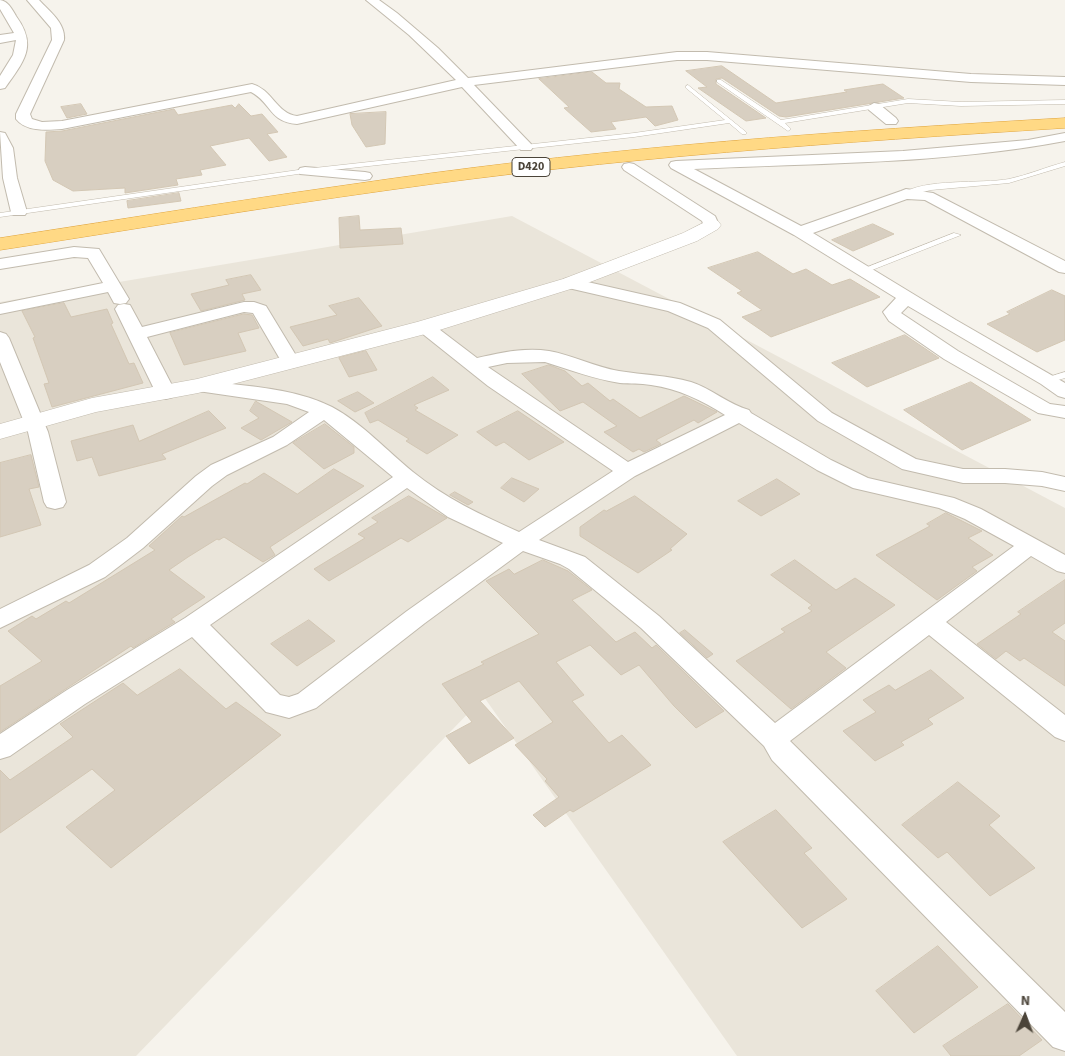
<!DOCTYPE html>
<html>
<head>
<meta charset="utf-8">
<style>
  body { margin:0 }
  #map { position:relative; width:1065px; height:1056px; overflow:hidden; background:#f6f3ec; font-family:"Source Sans 3",sans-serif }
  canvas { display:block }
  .north { position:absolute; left:1000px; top:991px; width:50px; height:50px; -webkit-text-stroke:4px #fff; paint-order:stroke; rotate:2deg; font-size:14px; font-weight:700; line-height:20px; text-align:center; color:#4b4439 }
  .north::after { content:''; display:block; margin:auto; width:18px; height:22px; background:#4b4439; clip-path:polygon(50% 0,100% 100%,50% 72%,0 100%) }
</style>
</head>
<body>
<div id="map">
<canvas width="1065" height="1056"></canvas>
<div class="north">N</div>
</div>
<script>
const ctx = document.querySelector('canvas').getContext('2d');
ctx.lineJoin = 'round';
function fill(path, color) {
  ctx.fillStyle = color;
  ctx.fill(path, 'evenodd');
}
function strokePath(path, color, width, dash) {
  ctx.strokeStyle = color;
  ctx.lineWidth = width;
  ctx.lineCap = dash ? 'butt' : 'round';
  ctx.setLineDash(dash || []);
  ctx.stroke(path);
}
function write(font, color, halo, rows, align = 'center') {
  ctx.font = font + ' "Source Sans 3",sans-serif';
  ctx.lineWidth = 4;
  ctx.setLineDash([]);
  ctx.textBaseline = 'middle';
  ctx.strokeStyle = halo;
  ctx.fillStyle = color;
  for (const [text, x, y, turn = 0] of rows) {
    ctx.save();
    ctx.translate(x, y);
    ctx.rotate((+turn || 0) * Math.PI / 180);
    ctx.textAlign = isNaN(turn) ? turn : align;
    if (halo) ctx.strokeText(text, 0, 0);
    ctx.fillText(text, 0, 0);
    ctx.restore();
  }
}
const residential = new Path2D(`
  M512,216L1065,508V1056H737L484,697L136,1056H0V302Z`);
const building = new Path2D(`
  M722,66L776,103L847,92L844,90L876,85L883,84L904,98L786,117L779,116L722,78L716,79V84L766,118L746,121L698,88L707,87L686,71Z
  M592,72L606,83H620L619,89L646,107L672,106L678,120L655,126L646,117L611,122L616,129L591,132L564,108L569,107L539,79Z
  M81,104L87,114L67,118L61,107Z
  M239,104L251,116L262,114L278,132L267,134L287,157L269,161L249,138L210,146L226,165L200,170L202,175L176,179L178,185L125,193V188L73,191L53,180L45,161L46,132L62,131L174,109L178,115L232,105L235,108Z
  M386,112L385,144L366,147L352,125L350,114Z
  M179,193L181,201L128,208L127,201Z
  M359,216L360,230L401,228L403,244L340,248L339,218Z
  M873,224L894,234L853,251L832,240Z
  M758,252L793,274L806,269L832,285L850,279L880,297L771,337L742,317L762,310L737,293L742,291L708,268Z
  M251,275L261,290L242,294L245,300L201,311L191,294L229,285L226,280Z
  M1052,290L1065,296V340L1037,352L987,324L1010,314L1007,312Z
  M359,298L382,326L330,343L328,339L303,346L290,327L337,315L329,306Z
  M64,303L71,317L107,309L113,323L111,324L129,364L134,363L143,383L52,407L44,384L49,383L33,338L35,337L22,311Z
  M244,314L252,315L259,328L238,333L246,351L184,365L170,333Z
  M905,335L939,358L867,387L832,363Z
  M366,351L377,370L349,377L339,358Z
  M549,365L565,371L582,386L588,383L610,401L613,399L640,418L684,396L717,412L698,423L694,420L656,440L661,444L644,452L639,449L633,452L604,432L617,426L583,402L560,411L522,374Z
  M433,377L449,390L414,405L418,408L415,410L458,435L427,454L406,441L409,439L378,420L370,423L365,413Z
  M971,382L1031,420L962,450L904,410Z
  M358,392L374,403L355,412L338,401Z
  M256,401L257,402L292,422L261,440L241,428L259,418L250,411Z
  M209,411L226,428L162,454L166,459L99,476L92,457L77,461L71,441L133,425L139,441Z
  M518,411L564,442L529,460L504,442L496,446L477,432Z
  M325,424L354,447V453L324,469L293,443Z
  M31,455L39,487L29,489L41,525L0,537V463Z
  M334,469L364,486L270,547L275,555L263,562L224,537L219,540L217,539L188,557L169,570L205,597L171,619L175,622L165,628L133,648L131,646L0,732V686L42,661L8,631L32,616L36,619L66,601L69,603L155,550L149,546L182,516L184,517L245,483L247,484L264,473L297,494Z
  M512,478L539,489L524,502L501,488Z
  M777,479L800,494L761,516L738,501Z
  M455,492L473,502L468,505L450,495Z
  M409,496L447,518L408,542L401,538L329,581L314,569L365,538L358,534L378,522L372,518Z
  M635,496L687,534L670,549L672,550L638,573L580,536V527L604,510L606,511Z
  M946,513L982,531L968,538L993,555L972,567L977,571L937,600L876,555L930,526L927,524Z
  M543,560L568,571L592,590L572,600L616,642L635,632L652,648L656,645L724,711L696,728L674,706L639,665L621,675L590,645L556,662L584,695L572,701L609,743L622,735L651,765L573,812L570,810L545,827L533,815L559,797L545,781L547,779L515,745L553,722L519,681L480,701L514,738L469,764L446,736L472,722L442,684L484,664L481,662L539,634L486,581L509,569L514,574Z
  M795,560L836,590L855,578L895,605L826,652L846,668L791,709L736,661L785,632L781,629L812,611L808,608L812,605L771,575Z
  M1065,580V623L1052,632L1065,641V686L1024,658L1020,661L1006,651L996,659L977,644L1021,614L1018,612Z
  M309,620L335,641L297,666L271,644Z
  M685,630L713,654L707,658L680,633Z
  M180,669L226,709L236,702L281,735L111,868L66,827L115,790L92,769L0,833V770L10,780L73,737L60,724L123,683L137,695Z
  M931,670L964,698L928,719L933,724L901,742L904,745L875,761L843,731L876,712L863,700L889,685L895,690Z
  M958,782L1000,816L989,825L1035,868L990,896L947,852L938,858L902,825Z
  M776,810L812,848L804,853L847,899L802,928L723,842Z
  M938,946L978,987L914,1033L876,991Z
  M1008,1004L1042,1040L1019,1056H951L943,1046Z`);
const service = new Path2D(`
  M717,80H721L781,120L908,99L961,102L1065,100V104L961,106L908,103L785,123L791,129L788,131L717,82Z
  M688,85L746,132V134H742L729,123L634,137L305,173L0,217V213L305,169L634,133L725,120L686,88V86Z
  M1065,162V166L1009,183L931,190L906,196L902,194C923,178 981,184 1009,179C1028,175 1046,167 1065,162Z
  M954,233L961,235L867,272H861L860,270Z
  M1065,372V378L1048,383L1043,380L1045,378Z`);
const minor = new Path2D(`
  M0,0C8,1 12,9 16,16C38,46 24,61 5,88L0,89V76L13,55L16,40L0,43V35L14,33L0,9Z
  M27,0H39C49,11 66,23 64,40L30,114L32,119L42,122L62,121L252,84C272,89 277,114 297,116L456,80L409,35L366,0H379L397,13L438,48L468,78L677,52H707L971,74L1065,77V85L971,82L707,60H677L474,85L531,144L533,147L531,150H521L462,87L297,124C269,122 271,102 251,92L62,129C47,130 26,132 16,119V114L52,40L51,28Z
  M874,103L879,104L896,118L898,121L896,124H886L869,110L867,107Z
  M0,132L5,133L13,148L17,178L27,212L25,215H13L11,212L3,178Z
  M1065,133V141C945,164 816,163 694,169L801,226L901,191L906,189L933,193L1065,261V273L1059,272L925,200L907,199L813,233L956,320L1065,383V398L1058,396L1041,384L908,306L901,313L958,351L1050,404L1065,406V418L1038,413L944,359L889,321L883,312L896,298L794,235L671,168L669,165L671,162L676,161L903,151L1028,140Z
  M629,163L634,164L715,216L719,225L717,228H705L702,221L624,170L622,167L624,164Z
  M305,167L365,172L370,173L372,176L370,179L365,180L300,174L298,171L300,168Z
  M74,247L99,249L129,299L126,303L120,304L114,303L108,292L0,314V304L103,283L88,258L74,257L0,269V259Z
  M570,278L680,303L720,320L832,413L916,459L963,469H1005L1042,472L1065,477V491L1042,486L1005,483H963L902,469L818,421L708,328L668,311L564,287L561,283L564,279Z
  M244,302H254L266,306L300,362L298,366L291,368L284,366L253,313L244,312L147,337L176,393L173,397L166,399L159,397L156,393L115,309L118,305L124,304L130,305L142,327Z
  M425,322L431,323L477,358C499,353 525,347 549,351C572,355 595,367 619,371C643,375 667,375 691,382C711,388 729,405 749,410L751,413L831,460L868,478L954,498L981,509L1065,555V573L1057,571L1031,556L946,622L1065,715V741L1055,737L929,635L790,741L1065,1012V1051L1053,1047L772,760L764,746L641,628L569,569L560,564L523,551L425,623L316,708L289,718L266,712L192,637L85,704L10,756L0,759V734L67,690L185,618L393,477L324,420L287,445L227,475L212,486L143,548L105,577L0,628V609L89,565L127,538L196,476L211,465L273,437L309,412L287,404L191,390L188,386L191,382L198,380C242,386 292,387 332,407C362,423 387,451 413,472C445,498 481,515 519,532L613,471L488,386L419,331L416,327L419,323ZM545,362C570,370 594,379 620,383C630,384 640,383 651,385C679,389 701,400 725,415L628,462L488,367L507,363ZM739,423L817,470L853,488L939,508L965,519L1014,546L775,723L659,616L585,557L539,540L635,476ZM407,488L448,517L503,543L407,611L298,694L289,697L280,695L210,625Z
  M0,332L6,334L9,338L48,432L66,502L63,507L55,509L47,507L44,502L28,432L0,362Z`);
const tertiary = new Path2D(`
  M711,219L718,221L721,225L718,229L697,241L577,287L433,332L198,393L96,412L0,439V424L92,398L197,379L417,322L563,279L683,233Z`);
const trunk = new Path2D(`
  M1065,118V128C839,142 613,158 389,190C259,208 130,230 0,250V238C130,218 259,197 389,179C613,147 839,131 1065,118Z`);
const shields = [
  [531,167,38]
];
const shieldNames = [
  ["D420",531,167]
];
fill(residential, '#eae5da');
fill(building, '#d8cfc1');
strokePath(building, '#d3c7b4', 1);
strokePath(service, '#c2bbae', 1);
strokePath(minor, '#c2bbae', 2);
strokePath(tertiary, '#c2bbae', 1);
strokePath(trunk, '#e0a43c', 1);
fill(service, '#fff');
fill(minor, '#fff');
fill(tertiary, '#fff');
fill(trunk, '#ffd985');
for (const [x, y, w] of shields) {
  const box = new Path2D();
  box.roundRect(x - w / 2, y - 9.5, w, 19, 4);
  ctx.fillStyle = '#fff';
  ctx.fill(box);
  strokePath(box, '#4b4439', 1);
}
write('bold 12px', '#4b4439', null, shieldNames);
</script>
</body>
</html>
